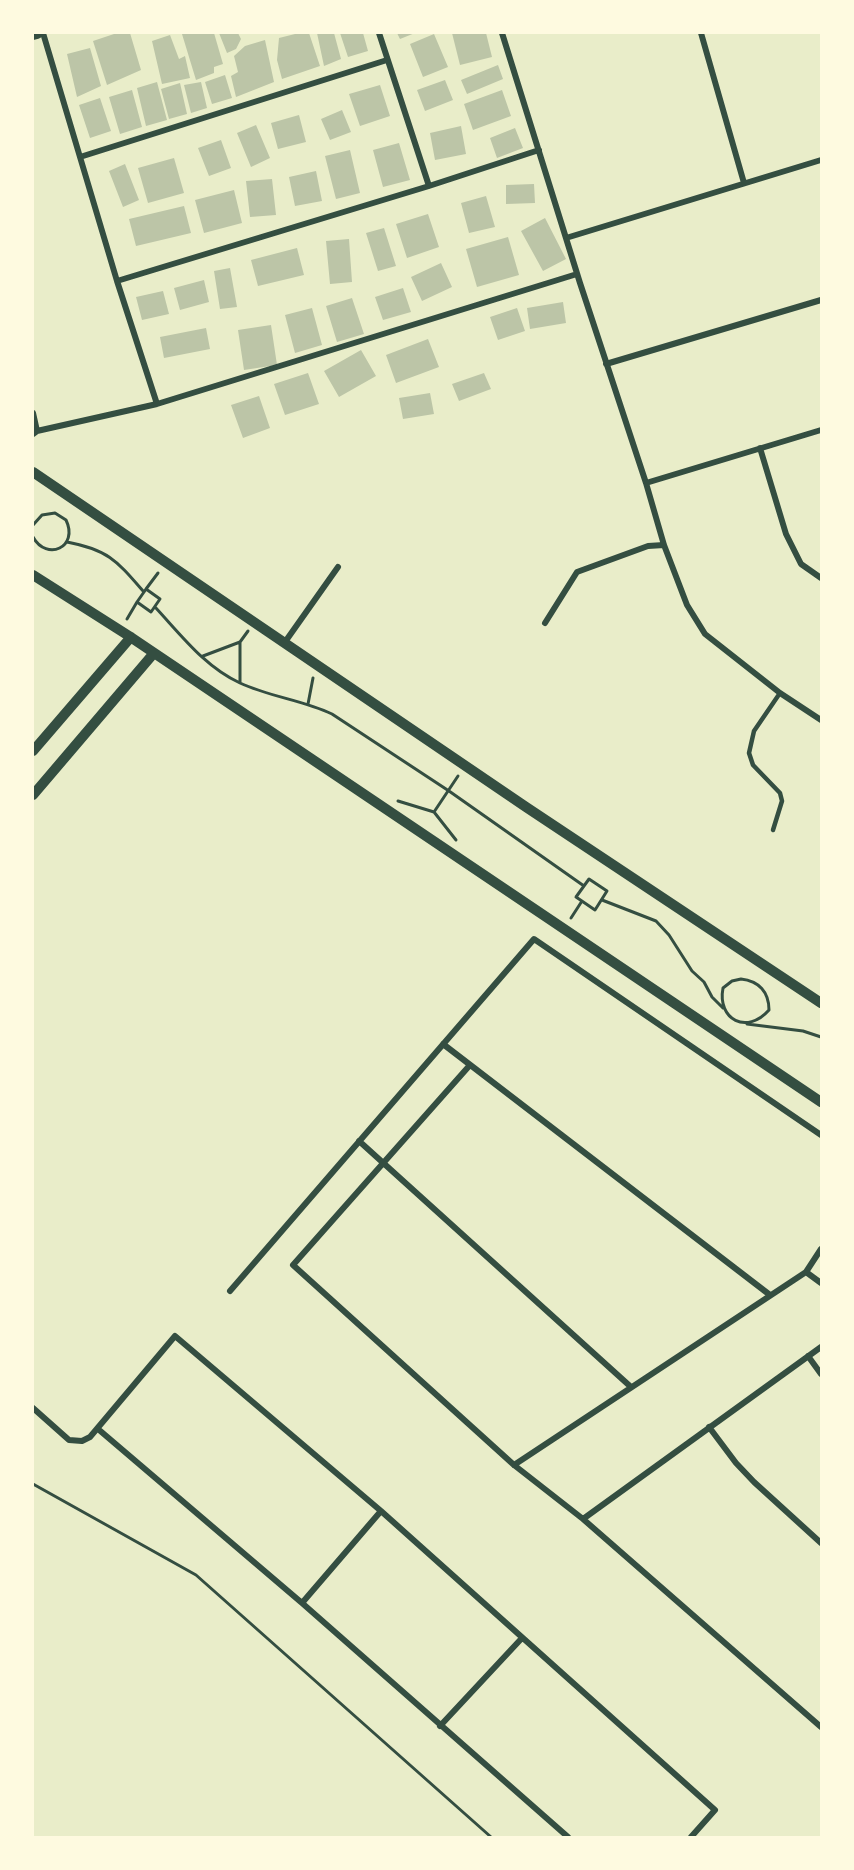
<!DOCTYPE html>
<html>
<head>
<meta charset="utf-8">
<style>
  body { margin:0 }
  #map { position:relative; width:854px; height:1870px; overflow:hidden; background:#e9edc9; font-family:"Roboto Condensed",sans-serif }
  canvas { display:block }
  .frame { position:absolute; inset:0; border:34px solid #fefae0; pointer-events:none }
</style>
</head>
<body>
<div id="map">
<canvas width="854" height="1870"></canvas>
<div class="frame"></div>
</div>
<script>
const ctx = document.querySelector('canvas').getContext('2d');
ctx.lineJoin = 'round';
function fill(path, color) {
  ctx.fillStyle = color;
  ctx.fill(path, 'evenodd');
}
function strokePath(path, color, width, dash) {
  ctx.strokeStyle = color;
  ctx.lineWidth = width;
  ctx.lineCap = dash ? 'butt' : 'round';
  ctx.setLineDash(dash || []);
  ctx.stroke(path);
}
const building = new Path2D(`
  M117,33H130L141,70L107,85L93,41Z
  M186,33H214L223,64L214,67V73L196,80L182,34Z
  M219,33H238L241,39L236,49L227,53Z
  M299,33H309L320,66L282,79L277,60L279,38Z
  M317,33H334L341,59L324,66Z
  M340,33H363L368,51L348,57Z
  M397,33H415L400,39Z
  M452,33H486L492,57L460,65Z
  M434,34L448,67L423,77L410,44Z
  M170,35L179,59L185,56L190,78L162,84L152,41Z
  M265,40L274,82L236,97L231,76L238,72L234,56L245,46Z
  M90,48L101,86L77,97L67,54Z
  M498,65L503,79L467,94L461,80Z
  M225,75L232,98L212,104L205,82Z
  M445,80L453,100L425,111L417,90Z
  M157,82L167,120L146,126L137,88Z
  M201,82L207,108L191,113L184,85Z
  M180,83L187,114L169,119L161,89Z
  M380,85L390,116L360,126L349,94Z
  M132,90L142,127L120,134L109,97Z
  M502,90L511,116L473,130L464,104Z
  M100,98L111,131L90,138L79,105Z
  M342,110L351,132L330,140L321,119Z
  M299,115L306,142L278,149L271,123Z
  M256,125L270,158L251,167L237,133Z
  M461,126L466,154L435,160L430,133Z
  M515,128L523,148L497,158L490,138Z
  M221,140L231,168L209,176L198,148Z
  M399,143L410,180L383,187L373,150Z
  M350,150L360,193L336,199L325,156Z
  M174,158L184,193L148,203L138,168Z
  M125,164L139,200L123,207L109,171Z
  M316,171L322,201L295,206L289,177Z
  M272,179L276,215L250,217L246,181Z
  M534,184L535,203L506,204V185Z
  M234,190L242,223L204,233L195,200Z
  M486,196L495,227L469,233L461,203Z
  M184,206L191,233L136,246L129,219Z
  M428,214L439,247L407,258L396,224Z
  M545,218L566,259L543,271L521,231Z
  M384,228L396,266L378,271L366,233Z
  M508,237L519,275L477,287L466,249Z
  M349,239L352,282L330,284L326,241Z
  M297,248L304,275L258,286L251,260Z
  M441,263L452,287L422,301L411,277Z
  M230,268L237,307L220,309L214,271Z
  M204,280L209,302L180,310L174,288Z
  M403,288L411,312L383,320L375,297Z
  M163,291L169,314L142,320L136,297Z
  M352,298L364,334L337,342L326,306Z
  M563,302L566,323L530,329L527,308Z
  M312,308L322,345L295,353L285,315Z
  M517,308L525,331L498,340L490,317Z
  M271,325L277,365L244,370L238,330Z
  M206,328L210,349L164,358L160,337Z
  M428,339L439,367L396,383L386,355Z
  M361,350L376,376L339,397L324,371Z
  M308,373L319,404L285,415L274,384Z
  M484,373L491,389L459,401L452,384Z
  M430,393L434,414L403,419L399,398Z
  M259,396L270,428L243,438L231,405Z`);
const path = new Path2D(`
  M33,525L42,515L55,513L66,520C79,547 47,562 33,537
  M67,542C109,550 117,561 144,592L146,589L160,599L151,612L137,602L144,592
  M146,589L158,573
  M155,607C181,635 205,667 240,683C270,697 303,700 332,714L449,791L584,886
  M127,619L137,602
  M203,656L240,642
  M240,682V642L248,631
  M308,704L313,678
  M398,801L434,812L456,840
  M434,812L458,776
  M589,879L607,891L595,910L576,897Z
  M602,900L656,921L669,935L692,971L704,982L712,997L723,1008
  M571,918L582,901
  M741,979C759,981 769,992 769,1010C747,1035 717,1020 723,988L732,981Z
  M747,1024L803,1031L821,1037
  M33,1484L196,1575L491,1837`);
const service = new Path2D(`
  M773,830L782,801L780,793L753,765L749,753L754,731L780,693`);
const minor = new Path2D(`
  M43,33L117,281L157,404
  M379,33L429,186
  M502,33L580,283L646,483L664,545L687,605L705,634L780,693L821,720
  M701,33L744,183
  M80,157L387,60
  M566,238L821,160
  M117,281L429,186L539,150
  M606,364L821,300
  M33,413L37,431L33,434
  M37,431L157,404L577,274
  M760,448L786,534L801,564L821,578
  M646,483L821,430
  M545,623L577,572L648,546L664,545
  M285,642L338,567
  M443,1044L770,1295
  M470,1065L293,1265L514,1465L583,1519L821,1727
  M359,1141L631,1387
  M806,1272L821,1249
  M230,1291L534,939L821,1135
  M808,1356L821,1374
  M33,1408L69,1440L82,1441L90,1437L175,1336L381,1511L715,1810L691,1837
  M709,1427L736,1463L754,1482L821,1543
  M98,1429L302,1603L568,1837
  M514,1465L806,1272L821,1283
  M583,1519L821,1347
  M302,1603L381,1511
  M440,1726L522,1638`);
const tertiary = new Path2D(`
  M33,472L526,807L821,1003
  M33,575L129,636L821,1102
  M33,751L131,637
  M33,795L154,653`);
const secondary = new Path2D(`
  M33,34L37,33`);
fill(building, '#bcc5a7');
strokePath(path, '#344e41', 3);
strokePath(service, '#344e41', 4.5);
strokePath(minor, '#344e41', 6);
strokePath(tertiary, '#344e41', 10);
strokePath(secondary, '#344e41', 12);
</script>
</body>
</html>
